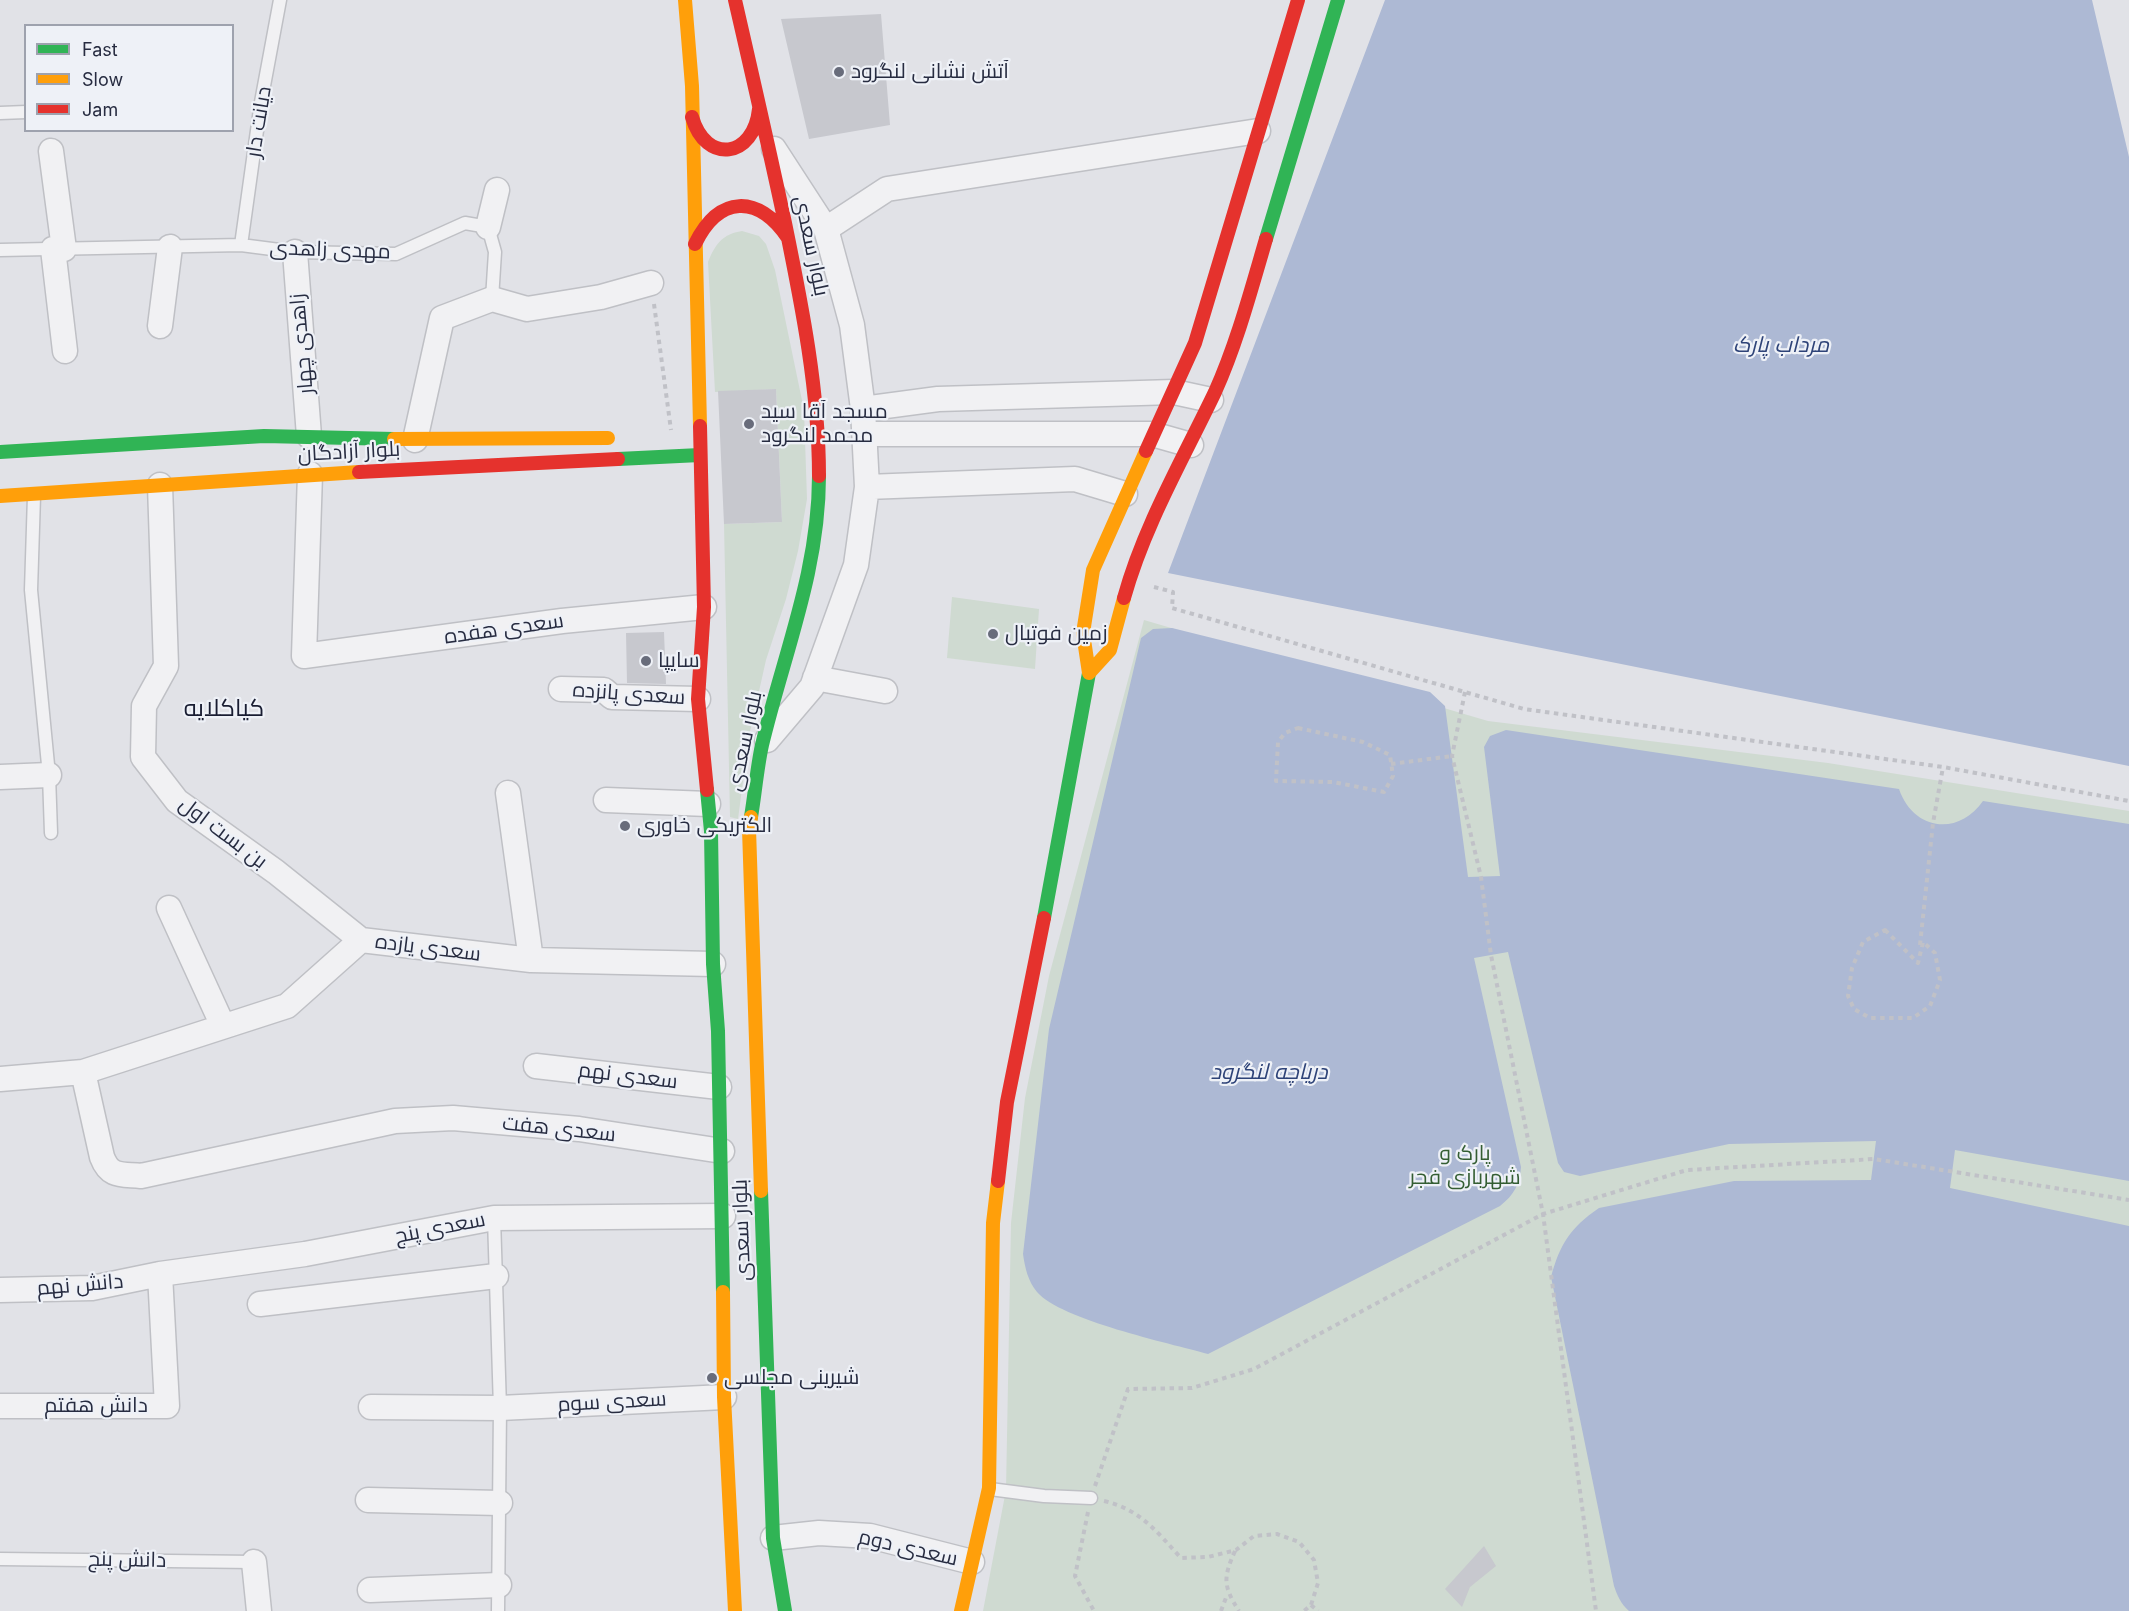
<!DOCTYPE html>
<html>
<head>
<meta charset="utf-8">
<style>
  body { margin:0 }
  #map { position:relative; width:2129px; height:1611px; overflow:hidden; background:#e1e2e7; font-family:Inter,sans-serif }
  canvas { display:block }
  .legend { position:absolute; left:24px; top:24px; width:210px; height:108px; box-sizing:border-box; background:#eef1f7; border:2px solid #9ea2ae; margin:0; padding:8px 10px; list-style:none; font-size:18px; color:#272c41 }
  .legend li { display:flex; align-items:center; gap:12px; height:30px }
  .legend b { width:30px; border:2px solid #9ea2ae }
</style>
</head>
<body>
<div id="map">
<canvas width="2129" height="1611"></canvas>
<ul class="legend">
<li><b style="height:8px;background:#30b455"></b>Fast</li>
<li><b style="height:8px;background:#ff9f0a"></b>Slow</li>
<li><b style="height:8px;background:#e5322d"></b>Jam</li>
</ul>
</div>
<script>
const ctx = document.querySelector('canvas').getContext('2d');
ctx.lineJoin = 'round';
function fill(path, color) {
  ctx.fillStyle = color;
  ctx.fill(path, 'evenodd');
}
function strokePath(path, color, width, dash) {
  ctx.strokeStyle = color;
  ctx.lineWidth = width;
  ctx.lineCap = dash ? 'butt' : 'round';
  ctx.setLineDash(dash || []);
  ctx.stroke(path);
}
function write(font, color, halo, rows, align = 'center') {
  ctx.font = font + ' Inter,Cairo,sans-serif';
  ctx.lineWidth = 4.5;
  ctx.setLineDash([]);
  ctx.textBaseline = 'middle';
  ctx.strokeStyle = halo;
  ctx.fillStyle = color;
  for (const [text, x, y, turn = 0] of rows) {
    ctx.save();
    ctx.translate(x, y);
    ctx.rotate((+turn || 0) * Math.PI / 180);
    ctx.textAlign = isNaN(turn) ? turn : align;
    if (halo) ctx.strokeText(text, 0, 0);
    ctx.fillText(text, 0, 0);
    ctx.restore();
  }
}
const green = new Path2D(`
  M742,231L759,236L766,244L775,270L804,410L807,499L798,551L786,599L766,660L749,736L738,819L730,817L724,524L782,522L776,389L715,392L708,262C715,245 722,234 742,231Z
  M952,597L1039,609L1035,669L947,658Z
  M1144,620L1488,721L1828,763L2129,811V1611H983L1006,1490L1011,1223L1025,1098L1049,976Z`);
const water = new Path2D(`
  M1385,0H2092L2129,157V766L1168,573Z
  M1172,628L1430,692L1445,706L1468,877L1500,876L1484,747L1490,736L1506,730L1899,789C1913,830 1958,837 1983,801L2129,824V1181L1955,1150L1950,1188L2129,1226V1611H1629C1621,1604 1617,1595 1614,1586L1551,1277C1560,1244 1570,1228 1599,1208L1734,1181L1871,1180L1876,1141L1729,1144L1580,1176L1564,1172L1558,1163L1508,952L1474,958L1521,1167C1520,1184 1514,1195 1500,1206L1208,1354C1169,1343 1061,1320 1037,1292C1028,1281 1025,1268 1023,1254L1049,1029L1141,638L1153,629Z`);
const building = new Path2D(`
  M881,14L890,125L809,139L781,19Z
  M776,389L782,522L724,524L718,391Z
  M664,632L666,684L627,683L626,633Z
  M1484,1546L1496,1566L1470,1587L1462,1607L1445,1589Z`);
const path = new Path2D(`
  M654,304L671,430
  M1154,587L1173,592L1172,608L1524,709L1943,767L2129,801
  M1465,692L1452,756L1481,877L1491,955L1543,1214L1596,1611
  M1298,728L1363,742L1390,755L1393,776L1384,792L1333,782L1276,781L1278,742L1285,733Z
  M1391,764L1452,756
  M1885,930L1918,963L1923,942L1935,953L1940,980L1930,1006L1913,1018H1870L1854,1009L1848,996L1852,968L1863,942Z
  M1920,945L1933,823L1943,767
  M1095,1486L1128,1389L1192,1388L1254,1369L1543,1214L1687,1170L1874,1159L2129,1200
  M1104,1501C1140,1509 1157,1532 1181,1558L1208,1557L1236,1550L1254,1536L1277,1534L1299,1542L1314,1560L1318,1583L1311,1605L1304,1611
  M1088,1512L1075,1576L1094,1611
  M1235,1551C1223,1578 1223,1586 1239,1611
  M1311,1605L1318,1611
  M1221,1611L1227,1595`);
const lane = new Path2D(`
  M0,113L26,112
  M241,245L261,102L280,0
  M0,250L241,245L295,252L396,254L465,223L488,227L495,252L492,299
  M34,496L31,590L49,775L51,833
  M494,1218L500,1408L498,1611
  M990,1489L1044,1496L1091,1498
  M0,1559L254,1562`);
const street = new Path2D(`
  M774,149L826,229L852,325L863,409L867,487
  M51,151L64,249
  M488,227L497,190
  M826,229L887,189L1258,131
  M53,249L65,351
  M295,252L309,436
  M160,326L170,247
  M863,409L938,399L1174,392L1211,400
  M865,434H1152L1191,445
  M415,440L442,318L492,299L527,309L601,297L651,283
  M310,474L304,656L562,621L704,607
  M160,485L166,666L144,706L143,757L177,801L276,872L361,940
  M815,678L885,691
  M561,689L604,690L612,697L698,699
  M767,740L812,687L856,565L867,487L1075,479L1125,494
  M0,777L49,775
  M508,793L531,960
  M606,800L708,804
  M169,908L223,1026
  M536,1066L719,1087
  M83,1072L102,1157C110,1178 122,1174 141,1176L395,1121L453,1118L579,1129L722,1151
  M0,1079L83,1072L287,1006L361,940L531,960L713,964
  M0,1290L92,1288L160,1274L305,1254L494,1218L723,1216
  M260,1304L496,1276
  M0,1406H167L160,1274
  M371,1407L500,1408L724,1397
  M368,1500L500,1503
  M773,1538L819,1533L870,1536L972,1562
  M254,1562L259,1611
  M370,1590L499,1585`);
const fast = new Path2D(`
  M1266,239L1338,0
  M0,452L264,436L394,439
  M618,459L700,455
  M707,790L711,831L713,964L718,1031L723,1292
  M751,817C755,793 757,768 762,745C784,653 819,571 819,476
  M1044,918L1089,673
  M761,1191L773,1538L785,1611`);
const slow = new Path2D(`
  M685,0L692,86L700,426
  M394,439L608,438
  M0,496L359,472
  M1124,598L1110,650L1089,673L1083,633L1093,570L1146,451
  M751,817L749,829L761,1191
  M723,1292L724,1397L735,1611
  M961,1611L989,1488L993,1223L998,1181`);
const jam = new Path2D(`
  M735,0C752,74 769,148 785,223C802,306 819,391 819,476
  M692,117C706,165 754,158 759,109
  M695,244C719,195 758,194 788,238
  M700,426L704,607L698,699L707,790
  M1146,451L1195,343L1298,0
  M359,472L618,459
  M1124,598C1144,526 1183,459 1215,392C1237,343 1251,290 1266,239
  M998,1181L1007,1102L1044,918`);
const markers = [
  [839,72,6,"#686c7b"],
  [749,424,6,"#686c7b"],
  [993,634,6,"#686c7b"],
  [646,661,6,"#686c7b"],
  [625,826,6,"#686c7b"],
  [712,1378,6,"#686c7b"]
];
const poiNames = [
  ["آتش نشانی لنگرود",851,72],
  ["مسجد آقا سید",761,412],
  ["محمد لنگرود",761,436],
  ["زمین فوتبال",1005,634],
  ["سایپا",658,661],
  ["الکتریکی خاوری",637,826],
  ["شیرینی مجلسی",724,1378]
];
const streetNames = [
  ["دیانت دار",259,122,-81],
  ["بلوار سعدی",811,246,78],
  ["مهدی زاهدی",330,250,2],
  ["زاهدی چهار",302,344,-95],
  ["بلوار آزادگان",349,452,-3],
  ["سعدی هفده",504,629,-8],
  ["سعدی پانزده",629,694,4],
  ["بلوار سعدی",745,741,-78],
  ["بن بست اول",223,833,37],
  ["سعدی یازده",428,948,7],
  ["سعدی نهم",628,1076,7],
  ["سعدی هفت",559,1129,6],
  ["سعدی پنج",440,1228,-11],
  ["بلوار سعدی",742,1230,-92],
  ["دانش نهم",80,1285,-5],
  ["سعدی سوم",612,1402,-3],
  ["دانش هفتم",96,1406],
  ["سعدی دوم",908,1548,13],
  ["دانش پنج",127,1560,1]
];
const parkNames = [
  ["پارک و",1465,1154],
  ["شهربازی فجر",1465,1178]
];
const waterNames = [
  ["مرداب پارک",1781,345],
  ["دریاچه لنگرود",1269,1072]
];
const quarterNames = [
  ["کیاکلایه",224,709]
];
fill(green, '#cfdad1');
fill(water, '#adb9d4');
fill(building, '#c7c8ce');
strokePath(lane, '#bfc0c5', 15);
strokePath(street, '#bfc0c5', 27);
strokePath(path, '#c0c1c7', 4, [4.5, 4.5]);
strokePath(lane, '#f1f1f3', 12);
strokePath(street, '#f1f1f3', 24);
strokePath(fast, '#30b455', 14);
strokePath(slow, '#ff9f0a', 14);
strokePath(jam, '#e5322d', 14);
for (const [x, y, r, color] of markers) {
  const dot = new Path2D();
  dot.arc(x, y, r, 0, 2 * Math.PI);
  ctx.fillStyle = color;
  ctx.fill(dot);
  strokePath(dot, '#eef1f7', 2);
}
write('21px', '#272c41', '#eef1f7', poiNames, 'left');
write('21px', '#272c41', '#eef1f7', streetNames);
write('21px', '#345e33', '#eef1f7', parkNames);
write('italic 22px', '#2e4378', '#eef1f7', waterNames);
write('24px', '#191d32', '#eef1f7', quarterNames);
</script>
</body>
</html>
